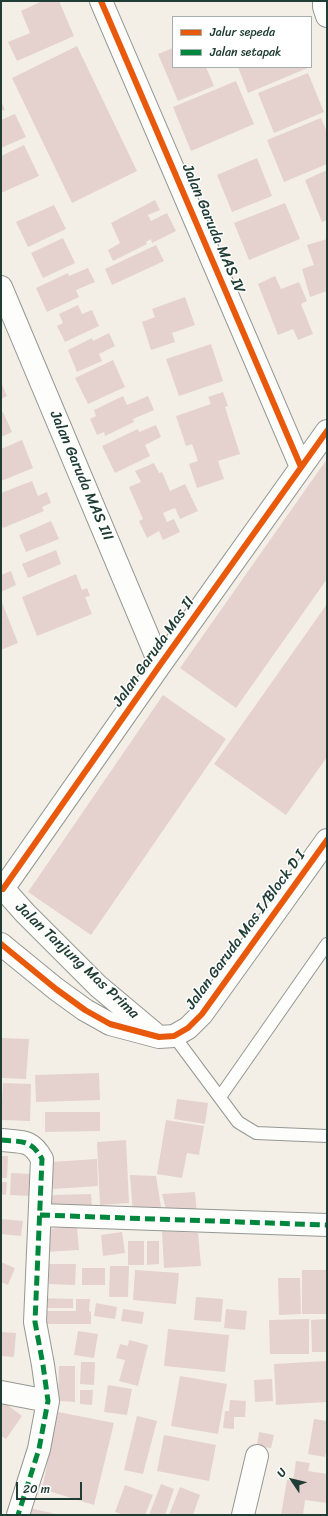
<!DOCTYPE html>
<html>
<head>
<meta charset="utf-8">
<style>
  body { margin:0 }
  #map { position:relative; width:328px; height:1516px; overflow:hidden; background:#f3efe7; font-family:Sriracha,sans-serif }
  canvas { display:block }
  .frame { position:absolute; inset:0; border:2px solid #1f3d34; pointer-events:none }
  .legend { position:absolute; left:172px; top:16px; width:140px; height:52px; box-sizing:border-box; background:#fff; border:1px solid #a5b1ae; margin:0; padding:5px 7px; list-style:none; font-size:12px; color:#1f3d34 }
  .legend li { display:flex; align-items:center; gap:8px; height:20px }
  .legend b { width:20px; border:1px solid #a5b1ae }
  .north { position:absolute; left:272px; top:1460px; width:40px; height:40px; -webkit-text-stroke:3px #fff; paint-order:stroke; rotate:305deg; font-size:11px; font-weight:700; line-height:16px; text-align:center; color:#1f3d34 }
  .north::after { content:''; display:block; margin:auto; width:14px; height:18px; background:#1f3d34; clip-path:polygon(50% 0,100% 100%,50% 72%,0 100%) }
  .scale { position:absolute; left:16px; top:1482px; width:66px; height:18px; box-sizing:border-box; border:2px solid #1f3d34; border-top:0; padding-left:5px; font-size:12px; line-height:14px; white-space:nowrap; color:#1f3d34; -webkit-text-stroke:3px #fff; paint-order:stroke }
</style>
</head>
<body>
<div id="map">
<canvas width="328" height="1516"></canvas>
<div class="frame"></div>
<ul class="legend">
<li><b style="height:5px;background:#e8590c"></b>Jalur sepeda</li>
<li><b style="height:5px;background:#00873e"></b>Jalan setapak</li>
</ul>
<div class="north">U</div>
<div class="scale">20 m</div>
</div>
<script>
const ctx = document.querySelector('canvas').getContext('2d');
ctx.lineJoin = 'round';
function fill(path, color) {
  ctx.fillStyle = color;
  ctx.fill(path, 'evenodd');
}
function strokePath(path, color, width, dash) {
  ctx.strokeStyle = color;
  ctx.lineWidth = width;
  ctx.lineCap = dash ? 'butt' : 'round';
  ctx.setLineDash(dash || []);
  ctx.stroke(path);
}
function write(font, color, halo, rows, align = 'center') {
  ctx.font = font + ' Sriracha,sans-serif';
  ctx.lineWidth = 3;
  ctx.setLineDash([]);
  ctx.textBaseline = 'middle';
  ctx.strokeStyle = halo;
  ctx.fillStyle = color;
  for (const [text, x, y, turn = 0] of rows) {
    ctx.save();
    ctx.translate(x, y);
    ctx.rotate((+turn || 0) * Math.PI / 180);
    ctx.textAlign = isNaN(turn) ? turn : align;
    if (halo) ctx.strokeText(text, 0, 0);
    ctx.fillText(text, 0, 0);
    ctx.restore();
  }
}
const building = new Path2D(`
  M42,1H59L74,36L17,61L8,42L30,33L21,11Z
  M77,46L137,171L72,203L12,78Z
  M173,48V67H206L214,86L178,101L158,54Z
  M238,67H310L248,93Z
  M308,73L324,112L274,133L258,93Z
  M236,81L254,124L191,151L173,107Z
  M1,101L5,110L1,111Z
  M15,114L26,137L1,148V120Z
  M321,118L327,132V164L284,182L267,140Z
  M24,145L39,176L1,193V156Z
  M257,158L272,196L232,212L217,175Z
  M327,170V220L322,222L305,180Z
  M155,200L160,210L148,215L151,221L167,213L176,231L152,243L151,239L146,242L147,244L113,261L108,250L120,243L111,223Z
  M285,203L300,239L249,260L234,223Z
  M54,205L66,229L28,247L16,222Z
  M63,238L75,263L43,278L31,253Z
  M327,239V291L310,297L302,269L314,265L307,245Z
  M156,245L164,261L112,285L105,269Z
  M88,268L95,282L76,290L79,297L47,312L36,288L68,273L69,276Z
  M275,276L281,289L299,282L307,301L301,304L313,334L298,340L293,329L278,335L258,284Z
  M185,297L195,325L172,333L175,342L151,350L142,322L155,317L152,309Z
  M78,305L82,314L92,310L99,326L65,342L57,326L63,323L59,314Z
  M109,333L115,346L99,354L102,361L77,372L68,350L92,338L93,341Z
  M211,344L223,381L179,396L166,359Z
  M113,360L125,387L88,404L75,378Z
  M1,382L7,396L1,399Z
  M223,392L228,406L225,407L240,454L218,461L224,479L197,488L189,464L198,461L192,444L186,446L176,416L211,404L208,397Z
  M123,396L127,405L148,396L154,410L133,419L134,422L105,436L104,432L97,435L90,419L96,416L94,410Z
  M3,412L12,432L1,437V413Z
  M156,425L161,437L145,445L150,456L115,473L102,446L138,429L139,432Z
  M22,440L33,468L1,481V449Z
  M327,459V579L236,708L180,668Z
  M154,463L159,473L162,472L170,491L185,484L198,511L180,519L175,508L163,513L167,522L174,519L180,532L163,540L159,531L147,538L139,521L143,519L129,487L141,482L135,471Z
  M32,481L38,496L47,492L51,503L42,507L44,511L3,528L1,524V493Z
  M51,521L59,539L26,552L19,535Z
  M56,550L61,564L28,578L22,564Z
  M11,571L16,585L1,592V575Z
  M76,574L82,590L87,588L90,596L85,597L92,614L37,636L22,597Z
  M1,600L18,643L1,650Z
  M327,604V757L286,815L214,764Z
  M163,695L226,739L91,935L28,892Z
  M2,1038L29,1039L26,1079L1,1078Z
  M99,1073L100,1100L36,1102L35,1075Z
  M3,1083L31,1084L30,1121L1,1120Z
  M177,1099L208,1103L205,1124L174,1119Z
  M45,1112H100V1131L45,1132Z
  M166,1120L204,1126L199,1155L187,1153L182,1178L157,1174Z
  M126,1140L129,1203L100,1205L97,1142Z
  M1,1156H8L7,1178H1Z
  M97,1159L98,1186L53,1189L51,1162Z
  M11,1173L33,1174L32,1196L10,1195Z
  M130,1175L156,1176L162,1213L133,1215Z
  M1,1182H7L6,1195L1,1194Z
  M195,1192L197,1214L166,1209L162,1194Z
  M91,1194L92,1207L45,1210L53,1195Z
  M1,1219L23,1221L21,1236L1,1234Z
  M77,1227L79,1250L45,1252L44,1229Z
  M162,1231L198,1233L201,1266L164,1268Z
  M122,1232L125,1253L103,1256L101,1235Z
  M128,1241H144V1265H128Z
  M147,1241H159V1264L147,1265Z
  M1,1262L15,1268L8,1285L1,1282Z
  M49,1264H76L75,1285L49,1284Z
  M110,1266H129L128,1297H109Z
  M82,1268H105V1285H82Z
  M135,1270L179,1273L176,1304L133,1300Z
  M302,1270H327V1314H302Z
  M278,1278H300L301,1314L279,1315Z
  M196,1297L223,1299L221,1322L194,1320Z
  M40,1298L73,1299V1308H40Z
  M76,1299H90L89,1311L91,1312V1324H44V1311H76Z
  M96,1303L117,1307L115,1319L94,1316Z
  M123,1309L144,1312L142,1324L121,1321Z
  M226,1309L247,1311L245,1330L224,1328Z
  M309,1319V1354H270L269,1320Z
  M327,1319V1352H312L311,1320Z
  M168,1329L229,1335L225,1372L164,1366Z
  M78,1331L98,1334L94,1358L74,1355Z
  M1,1332L16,1333L14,1357L1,1356Z
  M129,1340L148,1345L138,1386L119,1381L125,1360L116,1358L120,1344L128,1346Z
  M327,1361V1402L276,1405L274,1364Z
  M81,1362H95L94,1385L80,1384Z
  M59,1366H75V1402L58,1401Z
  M180,1376L227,1384L218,1434L171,1426Z
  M272,1379L273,1401L255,1402L254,1380Z
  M108,1385L132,1389L127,1415L104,1412Z
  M80,1390H93L92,1405L80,1404Z
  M1,1400L22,1416L6,1439L1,1436Z
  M230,1400L246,1401L245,1417H234V1429L223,1428L225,1411H229Z
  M58,1412L114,1423L94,1505L42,1489Z
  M137,1416L157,1421L143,1474L124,1470Z
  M314,1419L327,1421V1448L325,1457L308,1454Z
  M259,1432L274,1435L271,1448L257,1446Z
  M164,1435L216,1445L209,1481L157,1471Z
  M296,1461L310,1463L308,1471L327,1474V1503L305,1500L303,1515H281L287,1480L293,1481Z
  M161,1484L174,1489L165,1515H149Z
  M125,1485L153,1495L145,1515H124L115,1512Z
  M180,1487L200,1495L193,1515H169Z
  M29,1508L56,1514V1515H27Z`);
const lane = new Path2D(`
  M174,1036L238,1122L256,1133L327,1136
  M220,1097L327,944`);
const street = new Path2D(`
  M101,1L301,467
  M324,1V7L327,16
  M1,287L160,665
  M1,886L25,913L98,986L154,1033
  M3,889L160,665L327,431
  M1,944L56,989L85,1010L110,1024L159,1037L174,1036L188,1028L202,1014L327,840
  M1,1140C22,1142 31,1139 42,1159L35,1322L43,1365L48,1401L39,1449L18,1515
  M40,1215L327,1225
  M1,1392L48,1401
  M243,1515L257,1456`);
const quiet = new Path2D(`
  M1,1140C22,1142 31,1139 42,1159L35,1322L43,1365L48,1401L39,1449L18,1515
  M40,1215L327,1225`);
const cycleway = new Path2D(`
  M101,1L301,467
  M3,889L160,665L327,431
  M1,944L56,989L85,1010L110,1024L159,1037L174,1036L188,1028L202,1014L327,840`);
const streetNames = [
  ["Jalan Garuda MAS IV",213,229,67],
  ["Jalan Garuda MAS III",81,476,67],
  ["Jalan Garuda Mas II",154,652,-55],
  ["Jalan Garuda Mas I/Block D I",246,930,-54],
  ["Jalan Tanjung Mas Prima",77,961,43]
];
fill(building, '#e5d2cf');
strokePath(lane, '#959892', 14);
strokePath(street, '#959892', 24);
strokePath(lane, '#fdfdfb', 12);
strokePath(street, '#fdfdfb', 22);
strokePath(quiet, '#00873e', 5, [10, 5]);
strokePath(cycleway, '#e8590c', 6);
write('15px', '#1f3d34', '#fff', streetNames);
</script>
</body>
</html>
